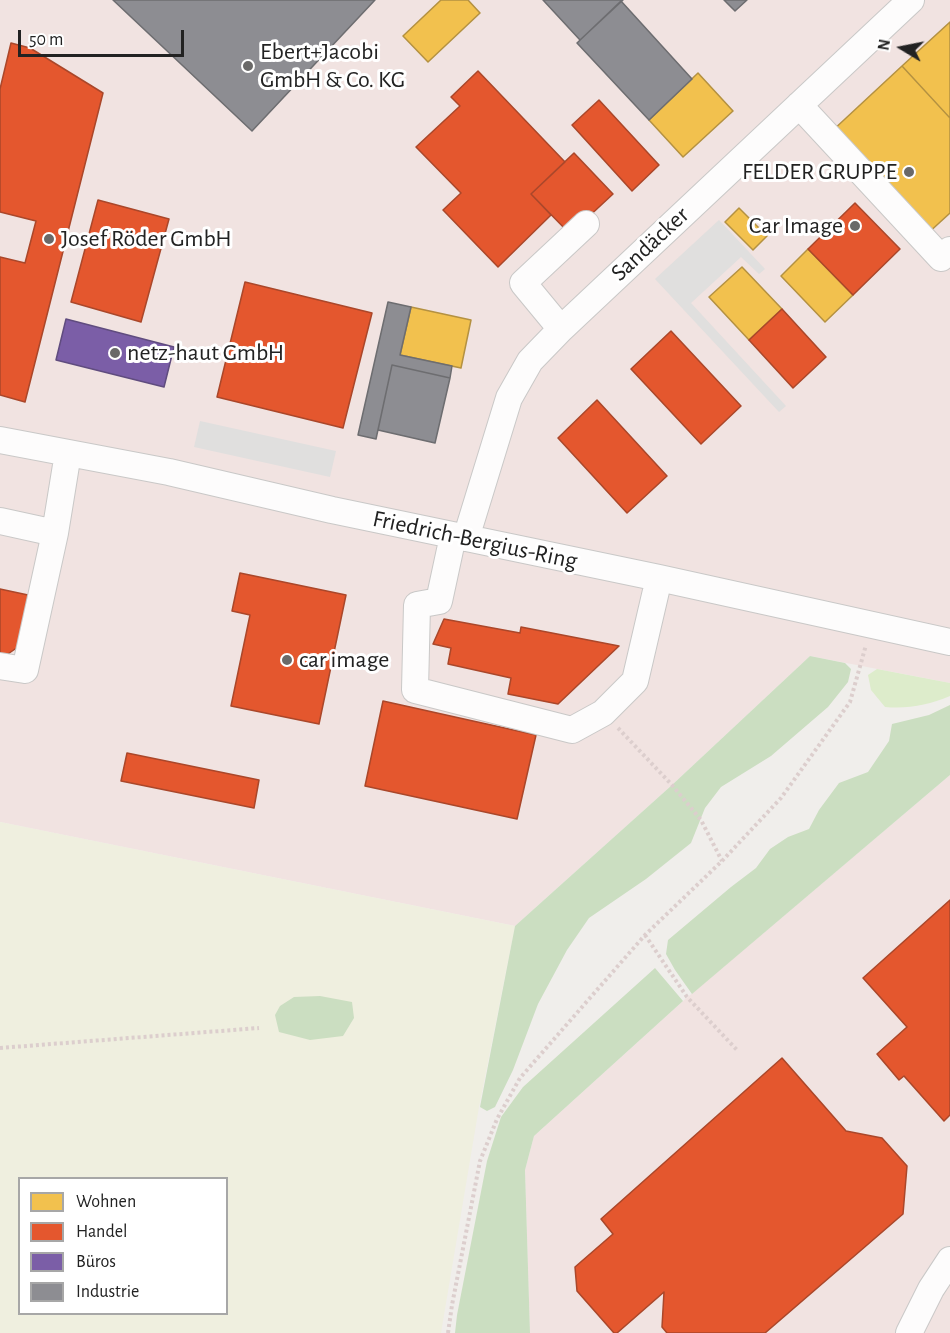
<!DOCTYPE html>
<html>
<head>
<meta charset="utf-8">
<style>
  body { margin:0 }
  #map { position:relative; width:950px; height:1333px; overflow:hidden; background:#f0eeeb; font-family:"Alegreya Sans",sans-serif }
  canvas { display:block }
  .legend { position:absolute; left:18px; top:1177px; width:210px; height:138px; box-sizing:border-box; background:#fff; border:2px solid #a7a7a7; margin:0; padding:8px 10px; list-style:none; font-size:18px; color:#222 }
  .legend li { display:flex; align-items:center; gap:12px; height:30px }
  .legend b { width:30px; border:2px solid #a7a7a7 }
  .north { position:absolute; left:872px; top:18px; width:60px; height:60px; -webkit-text-stroke:4px #fff; paint-order:stroke; rotate:280deg; font-size:16px; font-weight:700; line-height:24px; text-align:center; color:#222 }
  .north::after { content:''; display:block; margin:auto; width:21px; height:27px; background:#222; clip-path:polygon(50% 0,100% 100%,50% 72%,0 100%) }
  .scale { position:absolute; left:18px; top:30px; width:166px; height:27px; box-sizing:border-box; border:3px solid #222; border-top:0; padding-left:8px; font-size:18px; line-height:21px; white-space:nowrap; color:#222; -webkit-text-stroke:4px #fff; paint-order:stroke }
</style>
</head>
<body>
<div id="map">
<canvas width="950" height="1333"></canvas>
<ul class="legend">
<li><b style="height:16px;background:#f2c14e"></b>Wohnen</li>
<li><b style="height:16px;background:#e4572e"></b>Handel</li>
<li><b style="height:16px;background:#7b5ea7"></b>Büros</li>
<li><b style="height:16px;background:#8d8d92"></b>Industrie</li>
</ul>
<div class="north">N</div>
<div class="scale">50 m</div>
</div>
<script>
const ctx = document.querySelector('canvas').getContext('2d');
ctx.lineJoin = 'round';
function fill(path, color) {
  ctx.fillStyle = color;
  ctx.fill(path, 'evenodd');
}
function strokePath(path, color, width, dash) {
  ctx.strokeStyle = color;
  ctx.lineWidth = width;
  ctx.lineCap = dash ? 'butt' : 'round';
  ctx.setLineDash(dash || []);
  ctx.stroke(path);
}
function write(font, color, halo, rows, align = 'center') {
  ctx.font = font + ' "Alegreya Sans",sans-serif';
  ctx.lineWidth = 6;
  ctx.setLineDash([]);
  ctx.textBaseline = 'middle';
  ctx.strokeStyle = halo;
  ctx.fillStyle = color;
  for (const [text, x, y, turn = 0] of rows) {
    ctx.save();
    ctx.translate(x, y);
    ctx.rotate((+turn || 0) * Math.PI / 180);
    ctx.textAlign = isNaN(turn) ? turn : align;
    if (halo) ctx.strokeText(text, 0, 0);
    ctx.fillText(text, 0, 0);
    ctx.restore();
  }
}
const commercial = new Path2D(`
  M0,0H950V683L810,656L672,785L515,926L0,822Z
  M950,775V1333H530L525,1170L534,1136L683,1001Z`);
const farmland = new Path2D(`
  M0,822L515,926L479,1107L441,1333H0ZM20,1178H226V1314H20Z`);
const grass = new Path2D(`
  M877,669L950,683V696C928,705 909,709 885,707L871,690L868,675Z`);
const forest = new Path2D(`
  M810,656L845,663L851,669L848,682L828,707L771,756L721,787L705,808L691,843L646,879L589,918L567,950L538,1004L513,1070L495,1107L487,1111L480,1107L515,926L672,785Z
  M950,705V775L692,994L675,970L666,954L668,940L731,887L756,868L770,849L788,837L809,829L819,810L839,783L868,772L889,741L892,724L929,715Z
  M655,968L683,1001L534,1136L525,1170L530,1333H455L457,1315L487,1161L501,1117L523,1087Z
  M320,996L352,1002L354,1018L343,1036L310,1040L279,1032L275,1015L280,1006L294,997Z`);
const parking = new Path2D(`
  M719,220L765,269L759,274L741,257L691,303L786,406L779,412L655,279Z
  M200,421L336,451L330,477L194,447Z`);
const homes = new Path2D(`
  M441,0H468L480,13L428,62L403,36Z
  M950,22V118L902,66Z
  M902,66L950,118V213L926,235L831,132Z
  M698,73L733,111L683,157L649,120Z
  M739,208L767,236L753,250L725,222Z
  M808,249L853,295L825,322L781,276Z
  M742,267L782,309L749,340L709,297Z
  M411,307L471,320L461,368L400,355Z`);
const shops = new Path2D(`
  M11,43L30,48L103,93L25,402L0,395V257L25,263L36,221L0,212V89Z
  M478,71L565,162L531,194L551,215L498,267L443,210L461,193L416,147L460,106L451,97Z
  M599,100L659,165L632,191L572,125Z
  M574,153L613,194L570,234L531,194Z
  M98,200L169,219L141,322L71,302Z
  M855,203L900,249L853,295L808,249Z
  M245,282L372,313L343,428L217,397Z
  M782,309L826,357L793,388L749,340Z
  M671,331L741,406L701,444L631,369Z
  M597,400L667,476L627,513L558,438Z
  M240,573L346,595L319,724L231,706L250,615L232,611Z
  M0,589L28,595L18,647L5,656L0,655Z
  M444,619L520,633L521,627L619,646L558,704L508,694L511,678L448,664L451,648L433,644Z
  M383,701L536,735L517,819L365,786Z
  M127,753L259,780L254,808L121,781Z
  M950,900V1115L944,1121L904,1076L899,1080L877,1054L907,1027L863,978Z
  M782,1058L846,1131L882,1138L907,1166L903,1214L765,1333H667L662,1327L664,1292L617,1333H614L577,1291L575,1267L613,1234L601,1219Z`);
const offices = new Path2D(`
  M66,319L174,347L164,387L56,360Z`);
const industry = new Path2D(`
  M113,0H375L252,131Z
  M543,0H623L580,40Z
  M724,0H747L735,11Z
  M621,1L692,79L649,120L577,43Z
  M388,302L411,307L400,355L452,366L450,378L392,365L376,439L358,435Z
  M392,365L450,378L435,443L378,430Z`);
const path = new Path2D(`
  M618,728L672,785L701,820L722,861
  M645,935L687,997L737,1050
  M0,1048L259,1028
  M448,1333L452,1305L480,1161L497,1119L520,1078L645,935L722,861L781,798L850,702L866,645`);
const minor = new Path2D(`
  M799,105L941,258L950,250
  M561,329L523,283L586,224
  M0,440L169,472L332,510L659,578L950,642
  M0,521L55,533
  M453,536L439,601L417,605L415,690L572,730L603,713L635,681L659,578
  M466,538L509,398L530,361L561,329L911,0
  M0,666L25,670L55,533L68,453
  M909,1333L931,1289L950,1260`);
const markers = [
  [248,66,6,"#6a6968"],
  [909,172,6,"#6a6968"],
  [855,226,6,"#6a6968"],
  [49,239,6,"#6a6968"],
  [115,353,6,"#6a6968"],
  [287,660,6,"#6a6968"]
];
const poiNames = [
  ["Ebert+Jacobi",260,52],
  ["GmbH & Co. KG",260,80],
  ["FELDER GRUPPE",897,172,"right"],
  ["Car Image",843,226,"right"],
  ["Josef Röder GmbH",61,239],
  ["netz-haut GmbH",127,353],
  ["car image",299,660]
];
const streetNames = [
  ["Sandäcker",650,244,-43],
  ["Friedrich-Bergius-Ring",475,540,12]
];
fill(commercial, '#f1e3e1');
fill(farmland, '#efefdf');
fill(grass, '#ddeccb');
fill(forest, '#cbdec1');
fill(parking, '#e0dfde');
fill(homes, '#f2c14e');
strokePath(homes, '#b49141', 1.5);
fill(shops, '#e4572e');
strokePath(shops, '#aa472a', 1.5);
fill(offices, '#7b5ea7');
strokePath(offices, '#604c7f', 1.5);
fill(industry, '#8d8d92');
strokePath(industry, '#6d6d70', 1.5);
strokePath(minor, '#c9c8c7', 28);
strokePath(path, '#dccecd', 4, [3, 3]);
strokePath(minor, '#fdfcfc', 26);
for (const [x, y, r, color] of markers) {
  const dot = new Path2D();
  dot.arc(x, y, r, 0, 2 * Math.PI);
  ctx.fillStyle = color;
  ctx.fill(dot);
  strokePath(dot, '#fff', 2);
}
write('24px', '#222', '#fff', poiNames, 'left');
write('24px', '#222', '#fff', streetNames);
</script>
</body>
</html>
